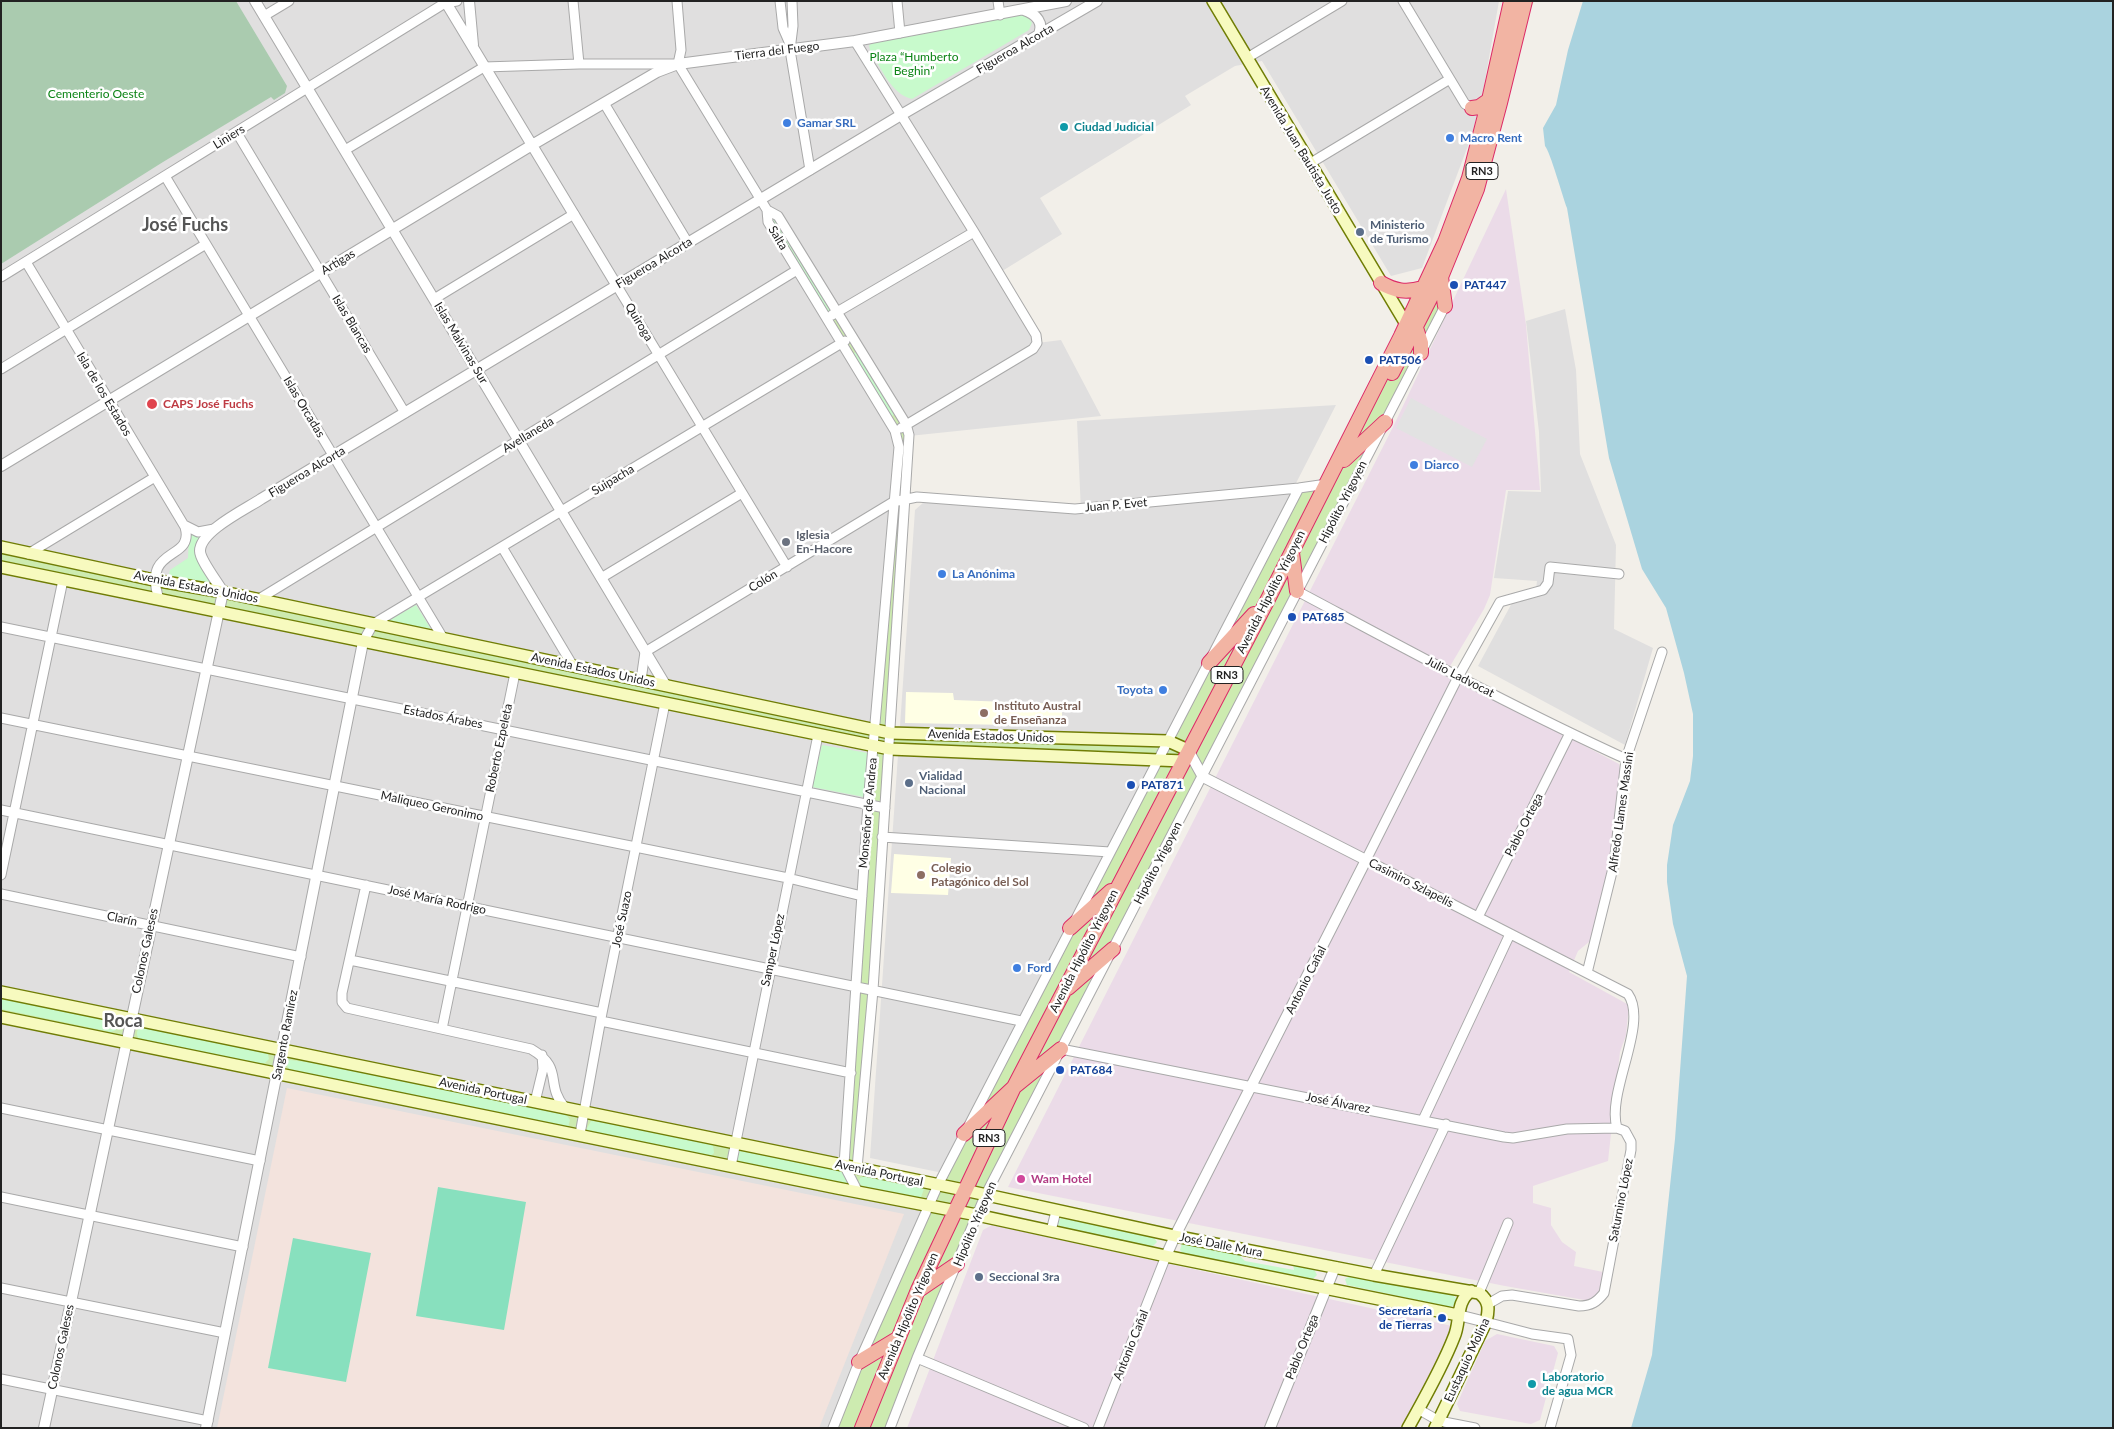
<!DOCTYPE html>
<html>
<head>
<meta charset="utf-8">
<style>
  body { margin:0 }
  #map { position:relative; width:2114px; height:1429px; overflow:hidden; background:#f2efe9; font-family:Lato,sans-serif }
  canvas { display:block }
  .frame { position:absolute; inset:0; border:2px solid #222; pointer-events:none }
</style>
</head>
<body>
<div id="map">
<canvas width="2114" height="1429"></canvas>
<div class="frame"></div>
</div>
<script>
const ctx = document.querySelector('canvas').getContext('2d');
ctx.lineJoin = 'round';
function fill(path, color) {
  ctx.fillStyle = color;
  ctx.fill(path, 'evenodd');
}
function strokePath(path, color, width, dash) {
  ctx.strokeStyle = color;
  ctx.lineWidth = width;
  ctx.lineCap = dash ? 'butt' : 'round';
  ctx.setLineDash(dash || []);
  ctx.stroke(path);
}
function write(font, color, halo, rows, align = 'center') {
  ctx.font = font + ' Lato,sans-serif';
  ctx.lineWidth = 5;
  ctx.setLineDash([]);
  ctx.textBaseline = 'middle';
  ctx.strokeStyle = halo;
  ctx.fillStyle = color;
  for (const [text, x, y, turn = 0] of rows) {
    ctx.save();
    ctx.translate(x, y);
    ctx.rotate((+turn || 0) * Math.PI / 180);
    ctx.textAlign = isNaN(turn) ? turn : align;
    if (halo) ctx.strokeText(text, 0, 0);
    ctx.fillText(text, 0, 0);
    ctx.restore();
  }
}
const residential = new Path2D(`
  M1,1H1499L1484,86L1472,135L1422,268L1391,276L1262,61L1235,66L1185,96L1191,105L1040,198L1062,234L999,273L1037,343L1061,340L1101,416L909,436L857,1168L938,1185L890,1428H1Z
  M1565,309L1576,370L1580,454L1616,545L1614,629L1653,648L1625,745L1478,666L1513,601L1521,597H1535L1537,581L1494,578L1508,491L1541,492L1539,432L1526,321Z
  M1336,405L943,1173L870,1158L915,510L924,502L1081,512L1077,421Z`);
const industrial = new Path2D(`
  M1506,189L1526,325L1540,490H1506L1490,595L1484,609L1446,673L1619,764L1621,775L1601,932L1578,951L1569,972L1629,1005L1626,1035L1620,1052L1608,1161L1533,1186V1203L1551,1208V1225L1562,1242L1576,1252L1574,1266L1603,1272L1599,1296L1590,1301L1505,1286L1008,1187L1394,425Z
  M992,1225L1452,1326V1332L1401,1428H907L983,1230Z
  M1497,1334L1554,1346L1558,1353L1540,1420L1531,1424L1460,1411L1457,1404L1485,1341Z`);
const education = new Path2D(`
  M906,692L953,693L954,700L1062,704V726L905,723Z
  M894,854L951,858L948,895L891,893Z`);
const military = new Path2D(`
  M287,1088L904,1214L819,1428H217Z`);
const grass = new Path2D(`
  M1511,1H1534L1524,24L1441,277L1445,306L985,1196L890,1428H833L929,1206L1,1017V992L844,1165L874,746L1,567V547L874,729L899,447L895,431L767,210L906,424L891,733L1168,741L1299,488L1327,484L1445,242ZM890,750L1157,761L937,1185L857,1168Z`);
const cemetery = new Path2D(`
  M1,1H236L287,86L285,93L274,100L271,97L163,162L1,264Z`);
const park = new Path2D(`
  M1020,15H1027L1032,23L1029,30L912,99C891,94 881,68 870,50L869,45L877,41Z
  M772,213L831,310L827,313L768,216Z
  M856,352L895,414L889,418L851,355Z
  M189,533L205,536L195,551L210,579L208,585L171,577L169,574L170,570L188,558Z
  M416,605L431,629L388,621Z
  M822,745L868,753L864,797L812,787Z
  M1,996L117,1021L118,1026L116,1030L111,1032L1,1009Z
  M144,1024L267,1050L269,1059L265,1063H259L142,1042L140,1041C135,1034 136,1029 144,1024Z
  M290,1060L329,1065L566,1114L570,1120L568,1127L293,1074L285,1063Z
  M591,1121L612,1123L713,1145L714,1153L708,1159L594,1136L586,1130Z
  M739,1151L841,1169L847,1173L849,1186L749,1167L738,1162L736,1156Z
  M865,1176L925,1186L920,1200L865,1193L859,1182L860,1178Z
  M1061,1218L1153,1236L1157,1242L1151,1248L1060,1228L1057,1222Z
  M1182,1243L1238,1254L1245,1261L1294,1270L1293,1264L1314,1269L1317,1275L1311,1281L1183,1254L1180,1250Z
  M1352,1275L1452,1294L1457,1299L1455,1305L1450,1307L1347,1285L1345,1279Z`);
const pitch = new Path2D(`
  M438,1187L526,1202L504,1330L416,1316Z
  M293,1238L371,1253L346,1382L268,1368Z`);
const parking = new Path2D(`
  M1411,398L1487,439L1472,467L1396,428Z`);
const water = new Path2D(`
  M1583,1H2113V1428H1631L1652,1355L1675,1139L1687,976L1673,924L1667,882V865L1673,825L1690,781L1693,756V714L1684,673L1666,608L1642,569L1609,458L1567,208C1563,198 1550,151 1545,146L1543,128L1556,105L1568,50Z`);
const minor = new Path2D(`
  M573,1L579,64
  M677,1L681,50L678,64L767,210L768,222L895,431L899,447L868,804L844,1165L858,1192
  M780,1L783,28L790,44
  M792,1L793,26L790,50L810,170
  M897,1L900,33
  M998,1L1000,15
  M1403,1L1465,104L1472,108
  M264,16L289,1
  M855,41L974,232L1036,335L1037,343L1033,349L901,428
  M1247,58L1342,1
  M604,103L688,243
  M237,133L405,413
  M345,150L484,67L579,64H676
  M1309,164L1450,79
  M165,176L443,638
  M767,210L778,216L906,424L909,435L873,990L857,1168
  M26,262L185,527C195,562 141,545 159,599
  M1,277L445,3L457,1
  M617,286L787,567
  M434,299L574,214
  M832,315L974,232
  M1,369L206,244
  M184,525L198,532L214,529
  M502,547L573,666
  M28,554L155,477
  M601,578L742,493
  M1297,591C1406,649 1514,708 1626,759
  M259,599L797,270
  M1,627L885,808
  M363,642L373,624L845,341
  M641,680L645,652L893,502L917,497L1075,509L1299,488L1327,484
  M1,718L788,878L862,896
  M1,810L1021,1021
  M882,837L1110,852
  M1,875L63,580
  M366,885L342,993V1002L347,1008L531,1049C565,1069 544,1083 565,1108
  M1,894L301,957
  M1478,917L1570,733
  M350,960L602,1013
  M1587,973L1614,864L1626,759L1662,652
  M601,1021L851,1073
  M442,1029L515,673
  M1061,1049L1504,1137L1513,1138L1567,1129L1617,1128L1625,1131L1631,1142V1150L1604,1293C1597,1302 1591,1306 1579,1306L1512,1295L1502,1296L1488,1304
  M535,1102L543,1069L542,1055
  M1,1108L260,1161
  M1423,1120L1510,934
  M1617,1128C1606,1092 1649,1024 1628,994L1366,860L1458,677L1500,602L1543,590L1548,583L1550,567L1619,574
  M580,1134L602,1013L665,703
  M731,1166L818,735
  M1,1197L243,1247
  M1051,1231L1056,1211
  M1374,1275L1446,1124
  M1,1288L225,1333
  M1479,1293L1508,1223
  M1486,1322L1532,1334L1568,1339L1571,1355L1550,1428
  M917,1358L1084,1428
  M1,1379L208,1421
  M1418,1409L1439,1421L1475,1428
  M833,1428L859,1362L938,1185L1299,488
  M890,1428L917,1358L985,1196L1445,306
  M1098,1428L1166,1256`);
const tertiary = new Path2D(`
  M255,1L666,686
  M445,1L617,286
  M469,1L473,45
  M1024,10C1036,14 1045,23 1038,36
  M1,466L532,145L657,72L678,64L855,41L1066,1
  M1166,1256L1175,1236L1366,860L1203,777L1188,750
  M1458,1315L1486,1322
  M44,1428L223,592C218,583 200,560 200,551C200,531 246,509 261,499L901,115L1097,1
  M206,1428L363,642
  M1270,1428L1335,1267`);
const secondary = new Path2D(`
  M1213,1L1406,324L1412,326
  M1,547L154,580L223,592L890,733L1168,741L1188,750
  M1,567L890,749L1183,761
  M1,992L964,1190L1175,1236L1374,1275L1479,1293C1490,1301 1489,1310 1486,1322L1435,1428
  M1,1017L837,1188L977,1215L1166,1256L1458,1315
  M1408,1428C1424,1399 1442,1368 1454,1337C1461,1322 1455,1302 1471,1291`);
const trunk = new Path2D(`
  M1472,108L1479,107L1489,100
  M1441,277L1445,306
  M1381,283C1395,291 1406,293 1423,288
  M1416,328L1421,343V353
  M1392,373L1441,277L1477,189L1500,103L1525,1
  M1344,460L1385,422
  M1292,553L1297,591
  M1209,663L1254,614
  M1070,928L1111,891
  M1068,988L1113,949
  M964,1134L1014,1087L1061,1049
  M919,1290L957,1264
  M859,1362L897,1339
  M862,1428L918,1290L1014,1087L1267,601L1401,336L1445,242L1469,178L1489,100L1511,1`);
const markers = [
  [787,123,5,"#3f7fe0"],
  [1064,127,5,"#0f9aa8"],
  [1450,138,5,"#3f7fe0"],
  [1360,232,5,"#5c6f8a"],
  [1454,285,5,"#1a4fb4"],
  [1369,360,5,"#1a4fb4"],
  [152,404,6,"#e0444e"],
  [1414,465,5,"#3f7fe0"],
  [786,542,5,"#6b7280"],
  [942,574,5,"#3f7fe0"],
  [1292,617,5,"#1a4fb4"],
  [1163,690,5,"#3f7fe0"],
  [984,713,5,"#8d6e63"],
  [909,783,5,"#5c6f8a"],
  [1131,785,5,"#1a4fb4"],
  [921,875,5,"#8d6e63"],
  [1017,968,5,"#3f7fe0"],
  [1060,1070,5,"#1a4fb4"],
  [1021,1179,5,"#d1479c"],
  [979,1277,5,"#5c6f8a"],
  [1442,1318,5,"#1a4fb4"],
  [1532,1384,5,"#0f9aa8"]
];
const shields = [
  [1482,171,32],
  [1227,675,32],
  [989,1138,32]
];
const shieldNames = [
  ["RN3",1482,171],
  ["RN3",1227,675],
  ["RN3",989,1138]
];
const streetNames = [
  ["Figueroa Alcorta",1015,49,-30],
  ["Tierra del Fuego",777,51,-7],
  ["Liniers",229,137,-31],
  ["Avenida Juan Bautista Justo",1301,150,59],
  ["Salta",778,238,59],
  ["Artigas",338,262,-31],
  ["Figueroa Alcorta",654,263,-31],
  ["Quiroga",639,322,59],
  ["Islas Blancas",352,324,59],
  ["Islas Malvinas Sur",461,343,59],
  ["Isla de los Estados",104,394,59],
  ["Islas Orcadas",304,407,59],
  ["Avellaneda",528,435,-31],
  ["Figueroa Alcorta",307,472,-31],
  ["Suipacha",613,480,-31],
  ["Hipólito Yrigoyen",1343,502,-63],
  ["Juan P. Evet",1116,505,-5],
  ["Colón",763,581,-31],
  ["Avenida Estados Unidos",196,587,11],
  ["Avenida Hipólito Yrigoyen",1271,592,-63],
  ["Avenida Estados Unidos",593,670,12],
  ["Julio Ladvocat",1460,677,27],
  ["Estados Árabes",443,717,11],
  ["Avenida Estados Unidos",991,736,2],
  ["Roberto Ezpeleta",499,748,-78],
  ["Maliqueo Geronimo",432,806,12],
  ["Alfredo Llames Massini",1621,812,-82],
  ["Monseñor de Andrea",868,813,-85],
  ["Pablo Ortega",1524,825,-63],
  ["Hipólito Yrigoyen",1158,863,-63],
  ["Casimiro Szlapelis",1411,883,27],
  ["José María Rodrigo",437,900,12],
  ["Clarín",122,919,12],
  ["José Suazo",622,919,-78],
  ["Samper López",773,950,-78],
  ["Colonos Galeses",145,951,-78],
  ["Avenida Hipólito Yrigoyen",1084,951,-63],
  ["Antonio Cañal",1306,980,-63],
  ["Sargento Ramírez",285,1035,-79],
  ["Avenida Portugal",483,1091,12],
  ["José Álvarez",1338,1103,11],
  ["Avenida Portugal",879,1173,12],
  ["Saturnino López",1621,1200,-79],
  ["Hipólito Yrigoyen",975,1224,-67],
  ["José Dalle Mura",1221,1245,11],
  ["Avenida Hipólito Yrigoyen",908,1316,-67],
  ["Antonio Cañal",1131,1345,-68],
  ["Colonos Galeses",61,1347,-78],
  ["Pablo Ortega",1302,1347,-68],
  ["Eustaquio Molina",1467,1360,-65]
];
const parkNames = [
  ["Plaza “Humberto",914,57],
  ["Beghin”",914,71],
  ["Cementerio Oeste",96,94]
];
const shopNames = [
  ["Gamar SRL",797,123],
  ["Macro Rent",1460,138],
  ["Diarco",1424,465],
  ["La Anónima",952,574],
  ["Toyota",1153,690,"right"],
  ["Ford",1027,968]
];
const cultureNames = [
  ["Ciudad Judicial",1074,127],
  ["Laboratorio",1542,1377],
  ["de agua MCR",1542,1391]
];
const serviceNames = [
  ["Ministerio",1370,225],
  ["de Turismo",1370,239],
  ["Vialidad",919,776],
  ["Nacional",919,790],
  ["Seccional 3ra",989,1277]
];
const transitNames = [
  ["PAT447",1464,285],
  ["PAT506",1379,360],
  ["PAT685",1302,617],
  ["PAT871",1141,785],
  ["PAT684",1070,1070],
  ["Secretaría",1432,1311,"right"],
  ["de Tierras",1432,1325,"right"]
];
const healthNames = [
  ["CAPS José Fuchs",163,404]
];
const worshipNames = [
  ["Iglesia",796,535],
  ["En-Hacore",796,549]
];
const educationNames = [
  ["Instituto Austral",994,706],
  ["de Enseñanza",994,720],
  ["Colegio",931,868],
  ["Patagónico del Sol",931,882]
];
const hotelNames = [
  ["Wam Hotel",1031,1179]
];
const districtNames = [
  ["José Fuchs",185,225],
  ["Roca",123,1021]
];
fill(residential, '#e0dfdf');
fill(industrial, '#ebdbe8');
fill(education, '#ffffe5');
fill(military, '#f3e3dd');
fill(grass, '#cdebb0');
fill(cemetery, '#aacbaf');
fill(park, '#c8facc');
fill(pitch, '#88e0be');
fill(parking, '#e2e2e2');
fill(water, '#aad3df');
strokePath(minor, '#a9a9a9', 11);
strokePath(tertiary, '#a9a9a9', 12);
strokePath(secondary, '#707d05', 14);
strokePath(trunk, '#dc2a67', 16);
strokePath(minor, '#fff', 9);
strokePath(tertiary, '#fff', 10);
strokePath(secondary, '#f7fabf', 11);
strokePath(trunk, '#f2b4a3', 14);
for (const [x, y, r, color] of markers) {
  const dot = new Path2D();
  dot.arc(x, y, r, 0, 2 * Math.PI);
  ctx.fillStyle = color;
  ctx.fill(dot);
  strokePath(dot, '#fff', 2);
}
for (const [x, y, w] of shields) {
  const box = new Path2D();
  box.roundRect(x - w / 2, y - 8.5, w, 17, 4);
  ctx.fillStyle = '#fff';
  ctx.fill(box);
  strokePath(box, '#222', 1);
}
write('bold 11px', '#222', null, shieldNames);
write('12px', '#222', '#fff', streetNames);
write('12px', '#0c8416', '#fff', parkNames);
write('bold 12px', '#366cbe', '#fff', shopNames, 'left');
write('bold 12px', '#0d838f', '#fff', cultureNames, 'left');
write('bold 12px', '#4e5e75', '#fff', serviceNames, 'left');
write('bold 12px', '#164399', '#fff', transitNames, 'left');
write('bold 12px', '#be3a42', '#fff', healthNames, 'left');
write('bold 12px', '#5b616d', '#fff', worshipNames, 'left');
write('bold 12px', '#785e54', '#fff', educationNames, 'left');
write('bold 12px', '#b23c85', '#fff', hotelNames, 'left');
write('bold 18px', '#555', '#fff', districtNames);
</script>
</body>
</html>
